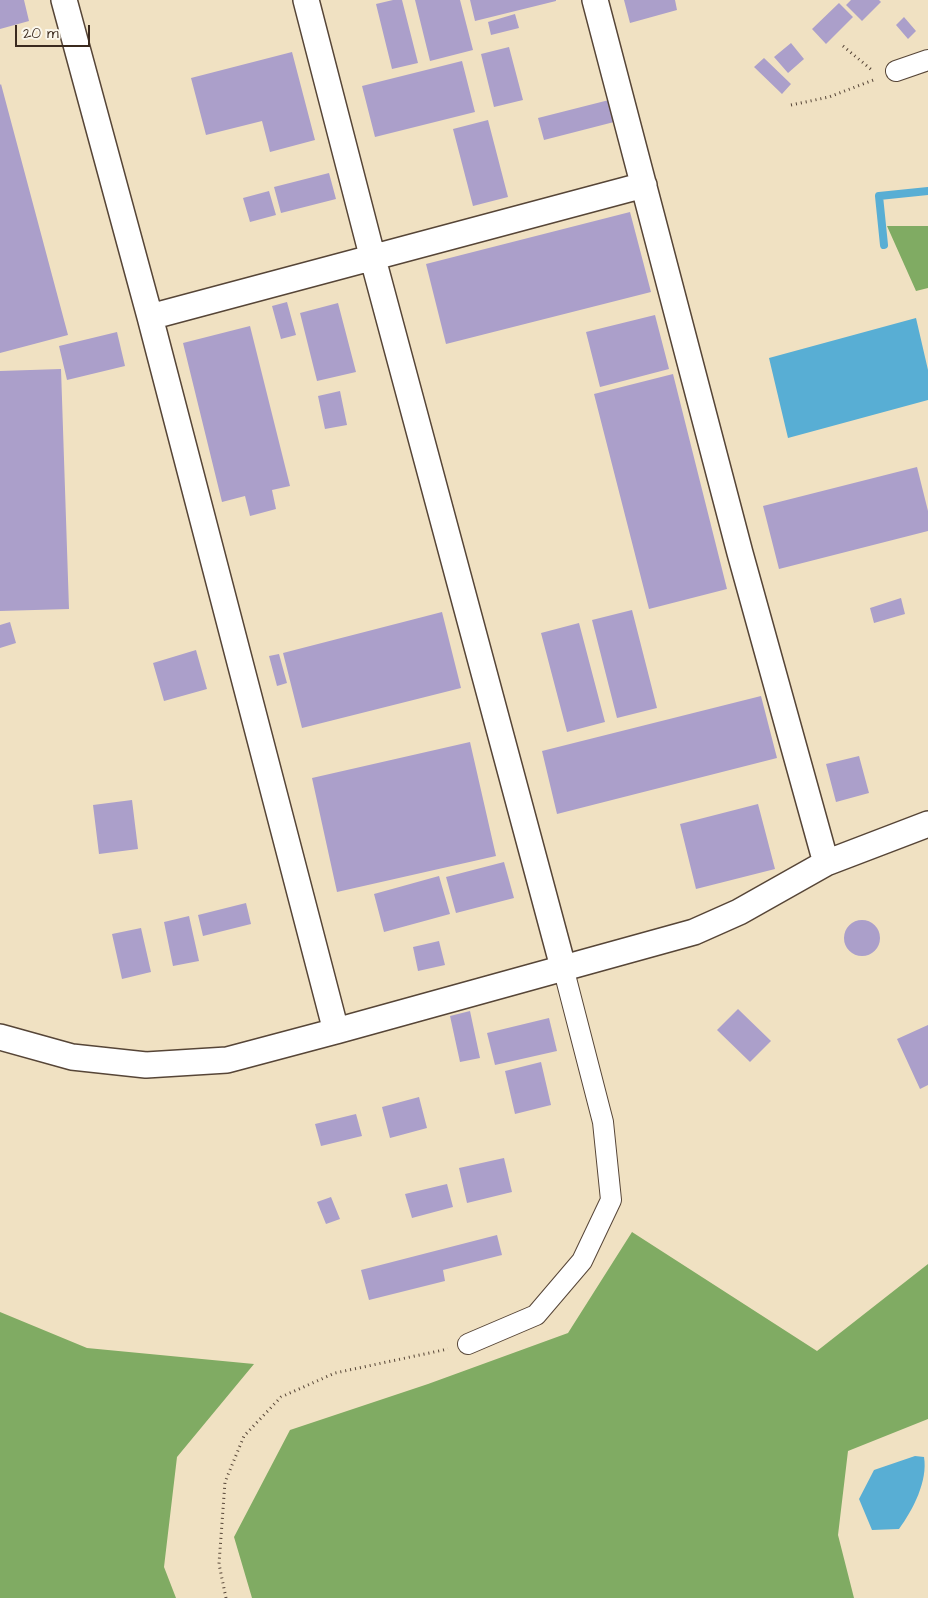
<!DOCTYPE html>
<html>
<head>
<meta charset="utf-8">
<style>
  body { margin:0 }
  #map { position:relative; width:928px; height:1598px; overflow:hidden; background:#f0e1c2; font-family:"Architects Daughter",sans-serif }
  canvas { display:block }
  .scale { position:absolute; left:15px; top:25px; width:75px; height:22px; box-sizing:border-box; border:2px solid #3b2a1e; border-top:0; padding-left:6px; font-size:15px; line-height:18px; white-space:nowrap; color:#3b2a1e; -webkit-text-stroke:4px #fbf7ec; paint-order:stroke }
</style>
</head>
<body>
<div id="map">
<canvas width="928" height="1598"></canvas>
<div class="scale">20 m</div>
</div>
<script>
const ctx = document.querySelector('canvas').getContext('2d');
ctx.lineJoin = 'round';
function fill(path, color) {
  ctx.fillStyle = color;
  ctx.fill(path, 'evenodd');
}
function strokePath(path, color, width, dash) {
  ctx.strokeStyle = color;
  ctx.lineWidth = width;
  ctx.lineCap = dash ? 'butt' : 'round';
  ctx.setLineDash(dash || []);
  ctx.stroke(path);
}
const forest = new Path2D(`
  M887,226H928V288L916,291Z
  M632,1232L817,1351L928,1264V1419L848,1451L838,1535L854,1598H252L234,1537L290,1430L428,1384L568,1333Z
  M0,1312L87,1348L254,1364L177,1457L164,1567L176,1598H0Z`);
const water = new Path2D(`
  M916,318L928,370V400L788,438L769,358Z
  M915,1456L924,1457C928,1481 913,1510 899,1529L872,1530L859,1499L874,1470Z`);
const stream = new Path2D(`
  M884,245L879,196L928,191`);
const building = new Path2D(`
  M0,0H24L29,21L0,29Z
  M393,0H402L418,63L392,69L376,4Z
  M415,0H460L473,50L430,61Z
  M470,0H556V1L475,21Z
  M624,0H675L677,10L630,23Z
  M851,0H879L881,2L862,21L846,5Z
  M839,3L853,17L826,44L812,29Z
  M515,14L519,28L491,35L488,22Z
  M904,17L916,31L908,39L896,25Z
  M791,43L804,59L788,73L774,57Z
  M509,47L523,100L494,107L481,54Z
  M292,52L315,140L270,152L262,121L206,135L191,78Z
  M764,58L791,84L782,94L754,67Z
  M462,61L475,112L375,137L362,86Z
  M1,84L68,335L0,353V85Z
  M609,100L614,122L544,140L538,118Z
  M488,120L508,197L473,206L453,129Z
  M329,173L336,199L281,213L274,187Z
  M269,191L276,215L250,222L243,198Z
  M630,212L651,292L446,344L426,264Z
  M287,302L296,335L281,339L272,306Z
  M338,303L356,372L317,381L300,313Z
  M655,315L669,369L600,387L586,332Z
  M250,326L290,486L272,490L276,509L250,516L245,496L222,502L183,343Z
  M117,332L125,366L67,380L59,346Z
  M61,369L69,609L0,611V371Z
  M673,374L727,589L649,609L594,394Z
  M340,391L347,425L325,429L318,396Z
  M917,467L928,511V531L779,569L763,506Z
  M901,598L905,614L874,623L870,608Z
  M632,610L657,708L617,718L592,620Z
  M442,612L461,688L302,728L283,653Z
  M10,622L16,643L0,648V625Z
  M579,623L605,722L567,732L541,633Z
  M196,650L207,689L164,701L153,663Z
  M279,654L287,683L277,686L269,656Z
  M761,696L777,758L557,814L542,751Z
  M470,742L496,856L337,892L312,778Z
  M859,756L869,793L836,802L826,764Z
  M132,800L138,849L99,854L93,805Z
  M758,804L775,869L696,889L680,824Z
  M504,862L514,898L456,913L446,877Z
  M439,876L450,914L384,932L374,894Z
  M246,903L251,924L203,936L198,915Z
  M189,916L199,961L173,966L164,922Z
  M844 938a18 18 0 1 1 36 0a18 18 0 1 1-36 0Z
  M141,928L151,972L122,979L112,934Z
  M439,941L445,965L418,971L413,947Z
  M738,1009L771,1041L750,1062L717,1030Z
  M470,1011L480,1058L460,1062L450,1016Z
  M549,1018L557,1051L495,1065L487,1033Z
  M928,1025V1085L920,1089L897,1039Z
  M541,1062L551,1105L515,1114L505,1071Z
  M419,1097L427,1128L390,1138L382,1107Z
  M356,1114L362,1136L321,1146L315,1124Z
  M504,1158L512,1192L467,1203L459,1168Z
  M447,1184L453,1207L412,1218L405,1194Z
  M331,1197L340,1219L326,1224L317,1202Z
  M497,1235L502,1255L443,1270L445,1281L369,1300L361,1270Z`);
const path = new Path2D(`
  M843,46L873,71
  M791,105L829,97L876,79
  M226,1598L219,1564L225,1482L244,1436L281,1397L335,1373L448,1349`);
const minor = new Path2D(`
  M896,71L928,60
  M468,1344L536,1315L582,1261L611,1200L603,1122L563,967`);
const tertiary = new Path2D(`
  M64,0L150,317L336,1031L694,932L739,912L826,863L740,553L595,0
  M306,0L373,259L563,967
  M150,317L644,185
  M826,863L928,824
  M0,1037L72,1057L146,1065L227,1060L336,1031`);
fill(forest, '#80ab63');
fill(water, '#58aed4');
strokePath(stream, '#58aed4', 8);
fill(building, '#ab9fca');
strokePath(minor, '#564537', 22);
strokePath(tertiary, '#564537', 28);
strokePath(path, '#564537', 3, [1, 4]);
strokePath(minor, '#fff', 20);
strokePath(tertiary, '#fff', 25);
</script>
</body>
</html>
